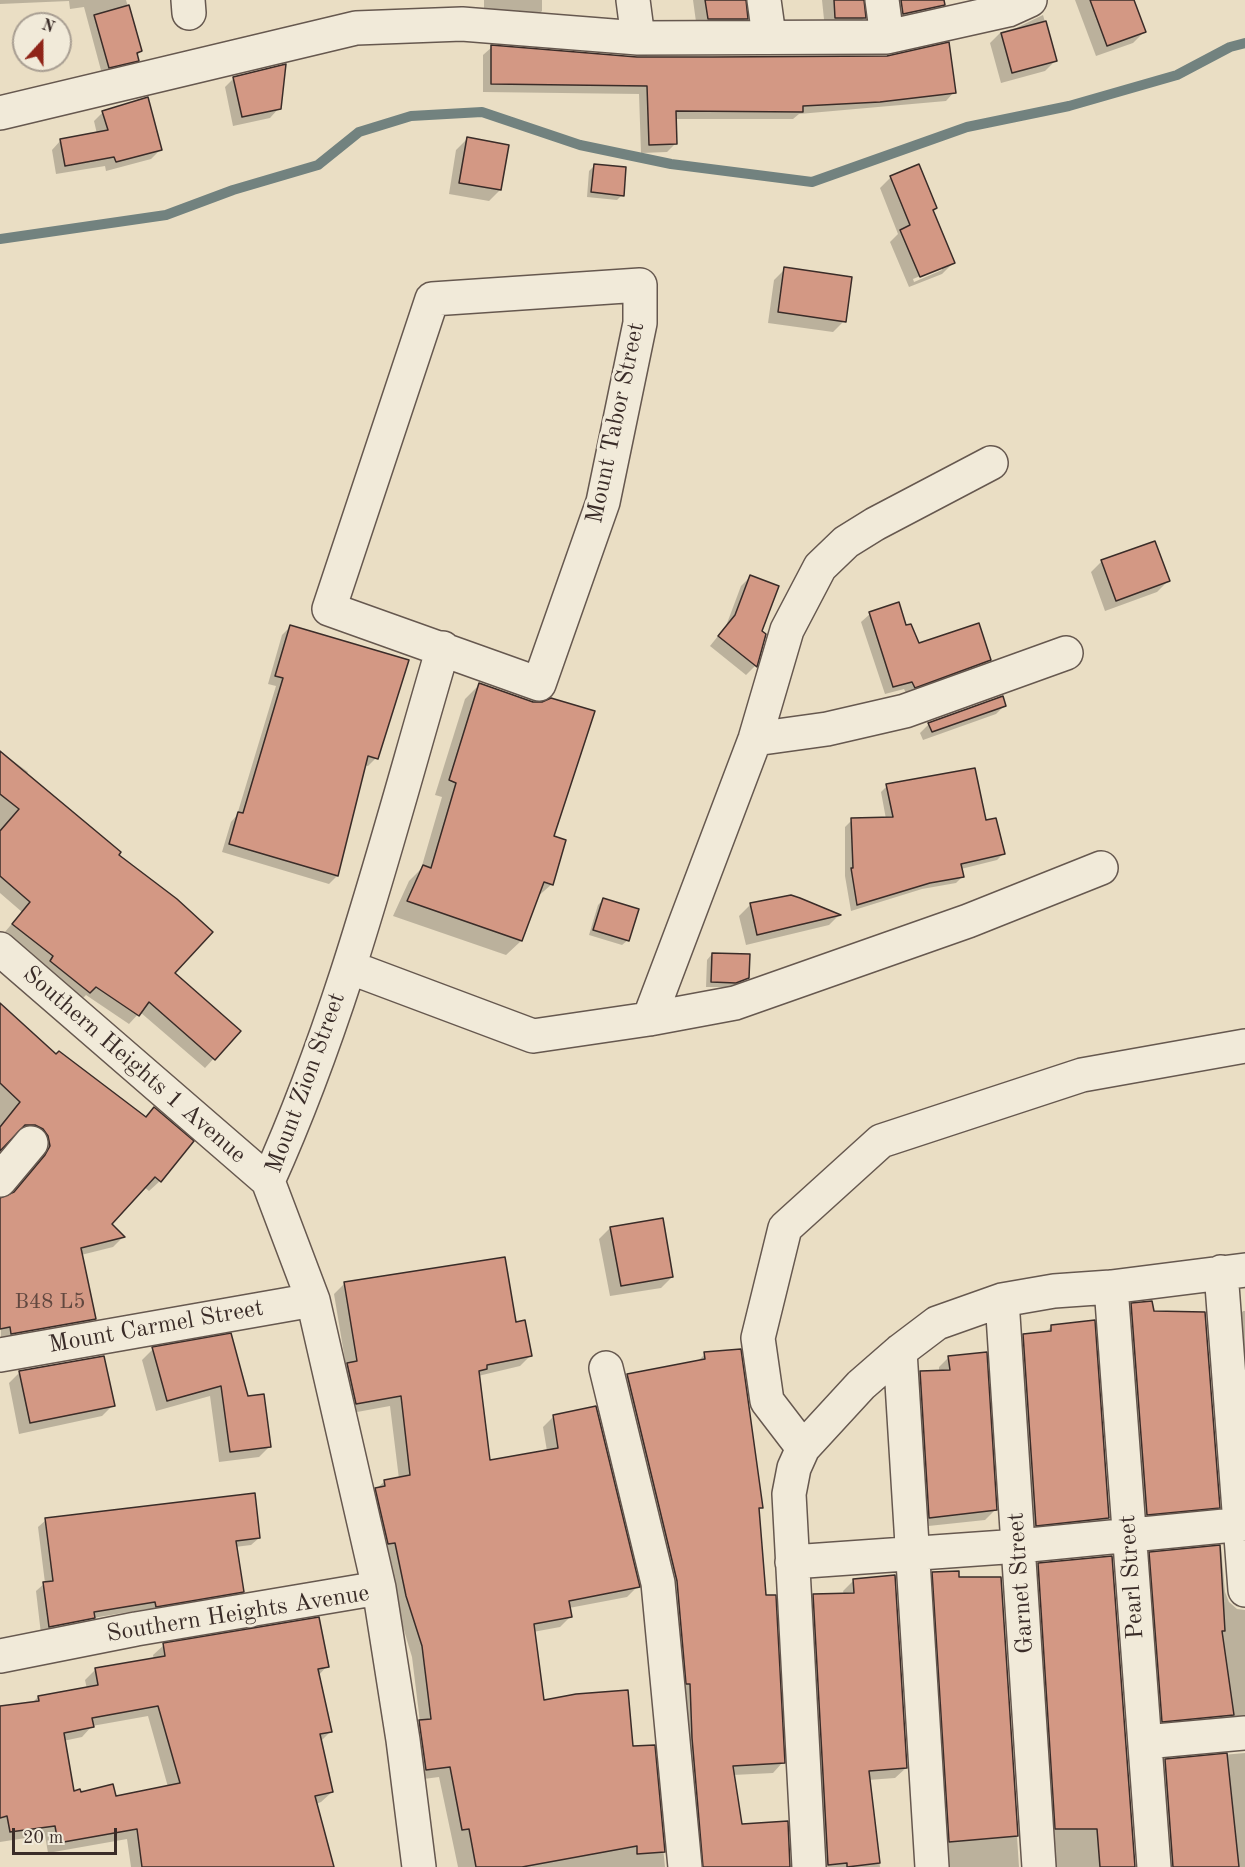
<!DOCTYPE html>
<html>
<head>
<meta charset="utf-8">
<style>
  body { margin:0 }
  #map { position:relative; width:1245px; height:1867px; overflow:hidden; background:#eadec4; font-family:"Old Standard TT",serif }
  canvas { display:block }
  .north { position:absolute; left:12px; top:12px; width:60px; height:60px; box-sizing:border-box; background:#f1ead9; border:2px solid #a89e92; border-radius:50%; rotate:21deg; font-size:16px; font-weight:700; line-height:24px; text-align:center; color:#3a2c28 }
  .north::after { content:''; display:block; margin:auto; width:21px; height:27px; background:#8f2418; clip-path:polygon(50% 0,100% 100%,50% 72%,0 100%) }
  .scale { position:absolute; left:12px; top:1828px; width:105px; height:27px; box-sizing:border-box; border:3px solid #3a2c28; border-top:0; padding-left:8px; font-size:18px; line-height:21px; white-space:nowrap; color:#3a2c28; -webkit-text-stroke:4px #f1ead9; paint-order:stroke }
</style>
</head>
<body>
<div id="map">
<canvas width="1245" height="1867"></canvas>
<div class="north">N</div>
<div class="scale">20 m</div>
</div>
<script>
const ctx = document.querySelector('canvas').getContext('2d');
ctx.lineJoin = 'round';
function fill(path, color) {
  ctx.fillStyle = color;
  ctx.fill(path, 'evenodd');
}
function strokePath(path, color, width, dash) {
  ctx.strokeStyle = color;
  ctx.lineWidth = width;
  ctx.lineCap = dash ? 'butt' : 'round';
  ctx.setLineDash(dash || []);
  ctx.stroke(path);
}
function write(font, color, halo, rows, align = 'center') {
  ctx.font = font + ' "Old Standard TT",serif';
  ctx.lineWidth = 6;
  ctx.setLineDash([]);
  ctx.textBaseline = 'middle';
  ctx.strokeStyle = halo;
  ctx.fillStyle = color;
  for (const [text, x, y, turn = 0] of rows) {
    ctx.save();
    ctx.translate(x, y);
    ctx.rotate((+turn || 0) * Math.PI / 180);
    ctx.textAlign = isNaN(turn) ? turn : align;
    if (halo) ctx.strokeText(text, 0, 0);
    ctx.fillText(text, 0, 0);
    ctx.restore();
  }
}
const shadow = new Path2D(`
  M0,0H126L141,51L136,56L137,60L130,67L102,74L84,7L70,9L69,1L0,4Z
  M484,0H542V11L533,20L484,16Z
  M693,0H745L746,18L735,29H697Z
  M822,0H863L864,18L853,29H825Z
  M886,0H942L943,4L932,16L892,24Z
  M1075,0H1132L1144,32L1133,43L1096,56Z
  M1043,15L1056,60L1045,71L1001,83L990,43L1001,32L1016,28Z
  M492,47L954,92L946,101L799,114L793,119H675L676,143L667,152L641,153L639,94L483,92V55Z
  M234,78L279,108L270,118L233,126L225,87Z
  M147,99L160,150L151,159L106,171L105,166L56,174L52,150L61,140L97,134L94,121L103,112Z
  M467,139L500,190L489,201L449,194L456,150Z
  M594,166L622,195L617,200L587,197L589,171Z
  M891,177L935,208L932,211L953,263L942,274L909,287L890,242L898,234L880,188ZM942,267V270L914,282L913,279Z
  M785,269L844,321L833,332L768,323L774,280Z
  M1102,561L1168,581L1157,592L1105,611L1091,572Z
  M750,577L760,631L764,635L755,666L746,675L710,646L726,626L741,586Z
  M870,614L906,627L918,645L989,660L981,668L907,695L904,689L885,694L861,622Z
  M290,627L376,758L368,766L364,765L337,876L329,884L222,852L231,822L237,815L276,686L268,684L282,635Z
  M480,684L553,837L552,884L536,898L521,941L506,955L393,916L409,881L421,869L442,797L435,795L465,699Z
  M1005,705L996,714L923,740L920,733L929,724Z
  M0,751L28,772L26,775L117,855L173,974L239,1031L205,1068L140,1012L129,1024L86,995L80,1001L42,971L45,966L4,933L22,912L0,893Z
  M887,786L984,822L1003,854L997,860L961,869L962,877L956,883L922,889L851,911L845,876V827L852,820L886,819L881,792Z
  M603,900L628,940L622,945L589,935L598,905Z
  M750,905L839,915L829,925L746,945L739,916Z
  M712,954L748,977L742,983L729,987H706L707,960Z
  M0,1010L56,1056L145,1118L154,1109L160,1181L149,1191L144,1187L110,1224L123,1237L113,1247L81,1255L95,1319L84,1329L1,1344L0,1200L10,1197L39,1159V1148L24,1135H13L0,1150Z
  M610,1228L672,1277L661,1288L610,1296L599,1239Z
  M345,1283L515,1324L531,1355L520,1366L478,1376L489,1462L547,1451L543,1427L553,1417L638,1586L627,1597L569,1608L571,1616L560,1627L533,1632L543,1702L632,1747L653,1746L665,1867H458L439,1777L416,1780L409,1732L420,1722L412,1657L365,1499L385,1481L399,1479L390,1406L346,1414L337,1375L346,1366L334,1294Z
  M1132,1305L1218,1507L1207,1518L1136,1525L1121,1316Z
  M1243,1311H1245V1484L1233,1322Z
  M1052,1326L1108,1518L1097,1529L1025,1536L1013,1346L1024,1335L1045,1333Z
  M153,1349L247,1398L270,1446L259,1457L219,1462L210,1396L156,1411L142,1360Z
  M705,1354L762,1507L758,1511L783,1762L773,1773L733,1775L740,1826L789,1867H693L617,1386L627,1375L696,1363Z
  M949,1357L995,1510L985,1520L919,1527L910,1382L921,1372H939V1367Z
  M20,1372L113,1405L102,1416L19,1434L9,1383Z
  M46,1520L259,1538L251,1545L235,1547L243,1591L235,1599L148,1614L147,1609L93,1618L85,1625L41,1634L36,1591L45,1583L38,1527Z
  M1221,1547L1225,1592L1229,1602L1237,1609L1245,1610V1729L1152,1731L1140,1564L1150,1554Z
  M1039,1564L1134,1867H1047L1028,1575Z
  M933,1573L957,1578L1000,1579L1019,1867H940L923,1584Z
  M854,1580L906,1768L895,1778L868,1780L880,1867H817L803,1606L814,1595H844L843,1591Z
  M164,1645L327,1666L318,1676L330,1732L320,1742L332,1792L321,1802L316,1804L332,1867H131L127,1839L48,1853L45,1835L0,1842V1708L31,1704L38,1697L87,1689L85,1680L96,1669L154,1660L153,1655ZM148,1716L168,1787L115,1797L72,1792L63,1741L82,1737L92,1726Z
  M1245,1753V1867H1162L1155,1771L1165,1760Z`);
const stream = new Path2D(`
  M0,239L166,215L233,190L318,165L359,132L411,116L482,112L580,145L671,164L812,182L967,127L1069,106L1177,75L1230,47L1245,43`);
const building = new Path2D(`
  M705,0H746L748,19H708Z
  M834,0H864L866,18H835Z
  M901,0H944L945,5L903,14Z
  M1090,0H1134L1146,32L1107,46Z
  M129,5L142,51L137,53L139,61L109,68L94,15Z
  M1046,21L1057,61L1012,73L1001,33Z
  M949,42L956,93L880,102L803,106V112L676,111L677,144L649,145L647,86L491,84V45L637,57H713L887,56Z
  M286,64L281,109L242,117L233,77Z
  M148,97L162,150L116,162L114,157L65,166L60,139L108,130L102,111Z
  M467,137L509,145L501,190L459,183Z
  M594,164L626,167L624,196L591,192Z
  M919,164L937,208L933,210L955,263L920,277L900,230L910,225L890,176Z
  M784,267L852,277L846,322L778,312Z
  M1155,541L1170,581L1116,601L1101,560Z
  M750,575L779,586L762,631L766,634L757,667L718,636L735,615Z
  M899,602L906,625L911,624L919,643L979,623L991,660L915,688L912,682L893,687L869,612Z
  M290,625L409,660L378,759L368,756L338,876L229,844L238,812L243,813L283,678L275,676Z
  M479,683L533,702H542L551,698L595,711L554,836L566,840L553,885L544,882L522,941L407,901L423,865L431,868L456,783L449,780Z
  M1003,696L1006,706L932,732L928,723Z
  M0,751L121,852L119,855L177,899L213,932L175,973L241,1031L215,1060L149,1002L139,1016L96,987L90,993L50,961L53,956L12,924L30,902L0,876V831L19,809L0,794Z
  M975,768L986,820L996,818L1005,854L961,864L964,877L930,883L857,905L851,868H853L851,818L893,817L886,784Z
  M791,895L800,898L841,915L757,935L750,903Z
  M603,898L639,909L629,941L593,930Z
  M712,953L750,954L749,978L736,983L711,982Z
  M0,1003L56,1054L59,1051L146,1117L154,1107L194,1141L161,1182L155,1177L112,1224L125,1237L81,1248L96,1319L11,1334L10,1327L0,1329V1198L14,1192L45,1155L50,1146L48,1136L43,1129L35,1125H25L0,1151V1127L20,1102L0,1083Z
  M663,1218L673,1277L621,1286L610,1227Z
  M505,1257L516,1322L525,1320L532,1356L487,1365V1369L479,1371L490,1460L558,1448L553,1415L596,1406L640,1587L569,1601L572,1617L534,1624L544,1700L576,1694L628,1690L633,1746L655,1745L665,1852L637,1854V1846L522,1867H476L469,1829L462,1830L450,1767L426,1770L419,1720L431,1719L422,1646L406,1596L395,1543L388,1544L375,1488L385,1486L384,1480L410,1475L401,1396L356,1404L347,1363L357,1361L344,1282Z
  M1152,1301L1154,1311L1205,1312L1220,1508L1147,1515L1131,1303Z
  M1095,1320L1109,1518L1036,1526L1023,1334L1051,1331V1325Z
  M231,1333L248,1396L264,1394L271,1447L230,1452L221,1386L167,1401L152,1347Z
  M741,1349L763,1508H759L766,1595H776L785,1763L733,1766L742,1824L788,1821L790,1867H703L692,1738L690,1684H686L677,1581L627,1374L705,1359L704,1352Z
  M987,1352L997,1510L929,1518L920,1371L950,1370L948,1356Z
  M104,1356L115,1406L30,1423L19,1371Z
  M255,1493L260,1538L236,1541L244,1592L156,1607L155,1602L94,1612L95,1618L49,1627L43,1582L53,1581L45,1518Z
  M1220,1545L1225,1631H1222L1234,1715L1162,1722L1149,1552Z
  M1112,1556L1135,1867H1100L1097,1829H1055L1038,1563Z
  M959,1571V1577H1001L1018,1836L949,1842L932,1572Z
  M895,1575L907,1768L869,1771L880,1863L847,1867V1863L828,1865L813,1594L854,1593L853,1579Z
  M319,1617L329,1667L318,1669L332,1732L320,1734L333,1792L315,1796L334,1867H142L137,1829L58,1843L55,1826L10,1832L7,1816L0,1818V1706L39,1701L38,1696L98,1685L95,1668L165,1656L163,1643ZM158,1706L180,1783L116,1796L113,1784L81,1792L80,1789L74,1791L64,1733L94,1727L92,1718Z
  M1227,1753L1239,1867H1173L1165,1759Z`);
const minor = new Path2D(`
  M188,0L189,13
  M633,0L638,38
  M764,0L769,36
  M882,0L887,37
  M0,113L356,28L462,24L638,38L887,37L1008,10L1030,0
  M640,285V323L603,502L539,684L329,609L432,299Z
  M755,739L827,729L905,711L1066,653
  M0,949L268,1181
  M349,967L533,1036L649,1019L735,1003L968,921L1101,868
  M649,1019L755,739L787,630L820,567L846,542L875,524L991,463
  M0,1180L31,1143
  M1221,1272L1245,1590
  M1111,1287L1154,1867
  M1002,1300L1039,1867
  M900,1351L932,1867
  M0,1355L313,1300
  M606,1368L658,1583L685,1867
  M803,1448L767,1401L758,1338L785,1228L881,1141L1082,1075L1245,1046
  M792,1562L1019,1546L1245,1524
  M379,1588L313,1300L268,1181C345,1011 390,827 443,648
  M0,1656L136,1629L379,1588L403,1740L419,1867
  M1145,1742L1245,1733
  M809,1867L789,1494L794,1468L803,1448L861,1385L900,1351L937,1323L1002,1300L1054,1291L1111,1287L1245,1270`);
const numberNames = [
  ["B48 L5",50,1302]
];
const streetNames = [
  ["Mount Tabor Street",616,423,-78],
  ["Southern Heights 1 Avenue",134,1065,41],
  ["Mount Zion Street",306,1083,-70],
  ["Mount Carmel Street",156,1327,-10],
  ["Pearl Street",1132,1577,-94],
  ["Garnet Street",1021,1583,-94],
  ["Southern Heights Avenue",238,1614,-9]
];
fill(shadow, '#0003');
strokePath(stream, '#72827f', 10);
fill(building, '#d39884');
strokePath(building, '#3a2c28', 1.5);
strokePath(minor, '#66584f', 36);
strokePath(minor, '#f1ead9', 33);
write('21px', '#60473f', null, numberNames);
write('24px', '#3a2c28', '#f1ead9', streetNames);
</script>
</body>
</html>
